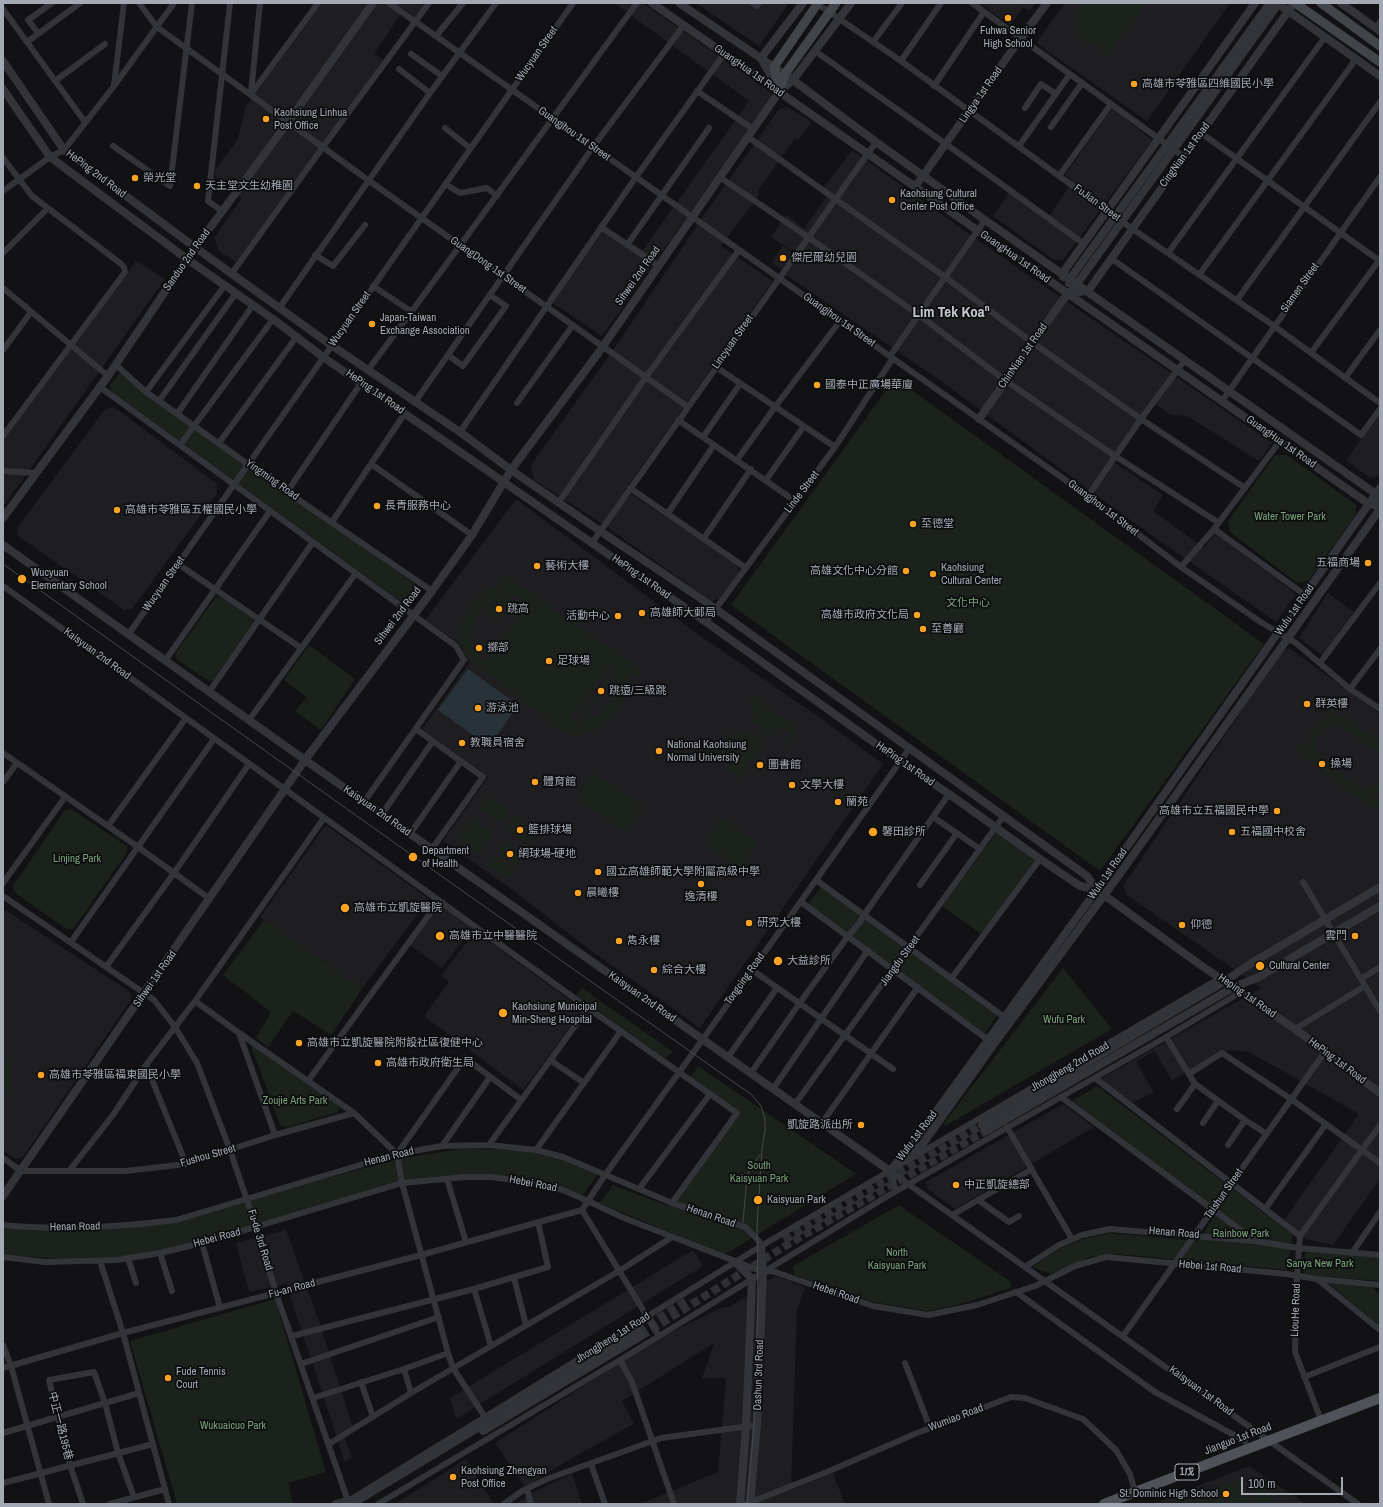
<!DOCTYPE html>
<html>
<head>
<meta charset="utf-8">
<style>
  body { margin:0 }
  #map { position:relative; width:1383px; height:1507px; overflow:hidden; background:#121214; font-family:"Archivo Narrow",sans-serif }
  canvas { display:block }
  .frame { position:absolute; inset:0; border:4px solid #a3aab5; pointer-events:none }
  .scale { position:absolute; left:1241px; top:1477px; width:102px; height:18px; box-sizing:border-box; border:2px solid #a3aab5; border-top:0; padding-left:5px; font-size:12px; line-height:14px; white-space:nowrap; color:#a3aab5; -webkit-text-stroke:3px #0d0d0f; paint-order:stroke }
</style>
</head>
<body>
<div id="map">
<canvas width="1383" height="1507"></canvas>
<div class="frame"></div>
<div class="scale">100 m</div>
</div>
<script>
const ctx = document.querySelector('canvas').getContext('2d');
ctx.lineJoin = 'round';
function fill(path, color) {
  ctx.fillStyle = color;
  ctx.fill(path, 'evenodd');
}
function strokePath(path, color, width, dash) {
  ctx.strokeStyle = color;
  ctx.lineWidth = width;
  ctx.lineCap = dash ? 'butt' : 'round';
  ctx.setLineDash(dash || []);
  ctx.stroke(path);
}
function write(font, color, halo, rows, align = 'center') {
  ctx.font = font + ' "Archivo Narrow","Noto Sans TC",sans-serif';
  ctx.lineWidth = 3.5;
  ctx.setLineDash([]);
  ctx.textBaseline = 'middle';
  ctx.strokeStyle = halo;
  ctx.fillStyle = color;
  for (const [text, x, y, turn = 0] of rows) {
    ctx.save();
    ctx.translate(x, y);
    ctx.rotate((+turn || 0) * Math.PI / 180);
    ctx.textAlign = isNaN(turn) ? turn : align;
    if (halo) ctx.strokeText(text, 0, 0);
    ctx.fillText(text, 0, 0);
    ctx.restore();
  }
}
const built = new Path2D(`
  M321,3H426L416,17L404,9L374,54L384,60L236,262L219,251L214,238L242,198L215,176V170L238,139L245,108Z
  M614,3H643L772,93L769,102L602,336L547,299L599,225L643,250L749,101Z
  M696,3H789L759,46Z
  M980,3H1035L1030,11L1023,7L1010,25Z
  M1065,3H1230L1147,121L1036,43Z
  M788,107L812,122L798,140L795,138L757,192L760,194L721,246L773,281L625,490L737,564L739,572L721,598L712,601L598,521L534,480L531,465L618,343L704,215L779,109Z
  M1112,108L1152,140L1063,260H1054L993,216L1012,188L1049,216L1073,181L1065,175Z
  M852,150L979,241L1272,443L1259,461L1187,416L1172,415L1155,404L1114,462L1163,495L1153,511L1204,548L1215,533L1296,594L1276,622L1126,517L941,381L786,275L800,256L771,237L786,215L804,228L827,196L821,191Z
  M783,246L793,253L782,270L772,263Z
  M136,261L165,279L3,507V439Z
  M114,407L217,484V493L132,609L124,610L18,536L17,528L105,409Z
  M1380,413V476L1370,478L1346,460Z
  M516,499L699,635L822,719L883,764L700,1028L590,950L510,888L443,841L488,777L422,729L469,663L459,643L425,620Z
  M1328,593L1354,612L1323,656L1299,638Z
  M1289,648L1380,714V1179L1333,1245L1306,1239L1284,1220L1359,1114L1249,1052L1229,1050L1172,1080L1154,1051L1136,1062L1154,1092L1132,1103L1100,1079L1261,988L1127,895L1123,886L1282,651Z
  M326,825L429,899L362,989L260,917Z
  M439,904L472,928L442,968L408,944Z
  M3,911H7L130,992L131,1000L23,1157L16,1159L3,1150Z
  M475,931L583,1010L523,1090L424,1016L449,982L441,976Z
  M1063,1104L1094,1127L955,1209L928,1189L926,1182Z
  M286,1230L320,1324L354,1431L344,1437L352,1457L345,1462L286,1284L249,1292L236,1243Z
  M693,1250L703,1266L456,1419L450,1398Z
  M776,1276L805,1287L797,1310L791,1490L833,1473L845,1504H640L718,1472L726,1378H702L714,1343L622,1401L634,1424L572,1458L525,1487L495,1443L657,1339L723,1307H730Z
  M466,1459L494,1504H395Z
  M1249,1466L1306,1504H1152L1203,1484Z
  M572,1474L582,1504H515L531,1493Z`);
const green = new Path2D(`
  M1086,3H1147L1106,57L1101,53L1105,47C1088,49 1071,34 1077,16C1078,11 1083,7 1086,3Z
  M123,373L419,587L421,593L412,604L407,606L111,391L110,385L119,374Z
  M895,378L1264,644L1100,871L731,605Z
  M1275,455H1287L1356,505V514L1308,581L1297,583L1230,532L1228,521Z
  M504,575L641,670L636,678L629,673C628,692 621,708 606,721C597,729 586,736 574,735C561,733 550,721 540,714C516,695 492,676 468,657C449,632 472,586 504,585L500,582ZM511,594L516,595L528,603L487,661C481,657 475,652 472,645C464,622 489,596 511,594ZM611,661C621,682 615,706 594,717C585,722 580,723 570,720Z
  M220,597L253,619V623L214,680L209,681L176,659L175,654L215,598Z
  M502,597H512L507,611L495,621C487,611 491,602 502,597Z
  M309,645L355,679L321,730L295,711L307,698L284,680Z
  M609,675L612,677L591,707L585,719L580,716L587,705L589,706Z
  M753,696L799,730L788,745L784,746L791,735L777,726L770,735L752,721C754,714 754,708 750,702Z
  M1330,708L1380,742V753L1340,726C1322,722 1314,738 1315,753L1358,787H1371L1380,782V790L1373,794L1380,802L1376,808L1355,795L1297,750L1301,743L1309,746C1311,729 1316,722 1333,718L1325,714Z
  M746,729L764,742L739,778L727,769L732,762L715,751L726,735H734Z
  M594,773L643,807L626,831L577,798Z
  M488,797L509,811L500,823L479,809Z
  M71,809L127,846V853L73,929H66L14,892L13,886L65,810Z
  M513,816L536,831L528,844L505,828Z
  M472,818L493,834L478,853L457,838Z
  M722,818L757,842L740,867L705,843Z
  M997,832L1036,861L981,934L942,906Z
  M503,842L523,856L517,865L497,852Z
  M495,855L514,868L508,878L488,864Z
  M822,886L997,1015L985,1034L807,905Z
  M264,920L362,989L331,1035L293,1011L268,1047L256,1038L271,1012L223,975Z
  M1063,968L1112,1029L945,1126L944,1123Z
  M582,988L673,1052L665,1058L576,995Z
  M250,1043L340,1107L338,1112L288,1127L280,1125Z
  M3,1056L10,1061C14,1073 14,1089 3,1096Z
  M698,1066L856,1174L724,1255L600,1203L613,1185L668,1206L740,1111L691,1077Z
  M1097,1086L1293,1235L1287,1270L1119,1254L1090,1257L1051,1274L1032,1267L1061,1248L1084,1239L1109,1233L1198,1241L1218,1211L1072,1101Z
  M461,1149C495,1149 530,1148 563,1160C574,1164 585,1170 597,1175L583,1195C471,1146 372,1199 263,1226C215,1238 167,1251 118,1257C80,1261 41,1258 3,1254V1228L53,1230H97L143,1226L262,1196L397,1159Z
  M899,1205L1011,1282V1288L957,1305L928,1311L873,1302L794,1275L793,1266Z
  M1306,1250L1380,1258V1281L1303,1275Z
  M1328,1283L1371,1287L1380,1294V1326Z
  M275,1299L326,1472L288,1483L293,1504H177L130,1341Z
  M1265,1479L1274,1504H1254L1247,1486Z
  M1241,1480L1251,1504H1180Z`);
const water = new Path2D(`
  M468,669L518,705L489,747L438,710Z`);
const tertiaryTunnel = new Path2D(`
  M784,1240L982,1125
  M638,1331L686,1301
  M641,1336L790,1243L986,1131`);
const minor = new Path2D(`
  M139,3L157,27L368,180L688,407
  M389,3L1088,496L1181,567L1262,623L1296,643L1350,689L1380,709
  M753,3L757,6L759,3
  M816,3L901,61L1121,221L1274,326L1380,403
  M972,3L1184,157
  M3,9L85,122
  M1376,28L1380,22
  M38,33L28,20L52,3
  M436,36L463,3
  M27,42L80,3
  M873,42L902,3
  M815,51L946,144L1084,244
  M411,54L442,76
  M901,61L941,3
  M399,69L430,93
  M55,81L105,44
  M114,85L124,3
  M934,86L984,12
  M697,91L753,129
  M251,93L260,3
  M251,94L318,3
  M1025,108L1041,84L1056,94
  M1051,127L1082,83
  M445,128L470,148
  M1201,133L1380,261
  M748,137L945,277L1033,343L1141,419L1245,488
  M113,146L170,186L192,3
  M1019,146L1070,74
  M3,158L32,196L120,263L124,267L125,272L3,436
  M1059,176L1111,104
  M721,178L808,237L919,315L1006,381L1115,456L1219,523
  M445,184L460,193L487,188L497,196
  M3,191L50,157L64,150L114,86L174,3
  M222,211L208,201L230,3
  M601,227L659,266
  M627,245L709,128
  M3,253L47,209
  M1168,253L1325,37
  M315,255L333,266L365,225
  M1112,259L1361,435L1380,409
  M232,273L323,147L429,3
  M1199,275L1356,59
  M373,286L412,312
  M3,288L108,376
  M1237,300L1380,102
  M280,307L430,93L496,3
  M3,350L31,312
  M1311,353L1380,259
  M448,355L463,366L506,306L490,295
  M890,356L985,220
  M116,365L146,392L159,401L287,492L432,591
  M716,367L835,447
  M368,370C459,249 547,125 637,3
  M1345,378L1380,330
  M100,387L456,646L464,660L364,802
  M146,392L225,285
  M159,401L236,293
  M1222,401L1380,177
  M415,402L593,147L684,25
  M517,403L573,325
  M177,414L253,305
  M678,420L795,501
  M460,432L636,177L724,54
  M703,437L740,384
  M219,443L297,336
  M180,445L273,319
  M737,460L775,407L840,321
  M371,464L472,535
  M3,471L36,473
  M766,480L804,426
  M630,488L746,568
  M287,492L361,383
  M1088,496L1141,419L1185,360
  M559,502L646,377L739,250
  M668,513L714,445
  M332,522L405,413
  M1214,529L1305,595
  M704,538L751,469
  M592,543L876,142
  M178,564L301,648
  M1181,567L1214,529L1280,441
  M3,586L588,1008L737,1113L672,1203
  M706,622L835,447L893,358
  M128,635L573,3
  M165,661L270,511
  M1320,663L1380,583
  M1350,689L1380,649
  M209,692L313,542
  M249,720L356,573
  M416,729L483,777L432,849
  M3,753L138,847L210,899
  M3,782L17,763
  M382,814L433,741
  M933,817L980,849
  M108,826L186,718
  M410,834L461,761
  M816,880L1007,1019
  M1303,882L1380,1011
  M3,883L65,797
  M920,885L957,833
  M3,896L154,1000L175,1027L197,1063L230,1150L256,1227L276,1293L349,1504
  M801,902L991,1042
  M71,942L214,739
  M106,967L174,873L249,764
  M752,970L893,1069
  M951,979L1040,859
  M1361,979L1380,967
  M195,1001L239,1033L354,1113
  M1295,1029L1365,986
  M239,1033L275,1135
  M1166,1037L1195,1084L1245,1120L1267,1134
  M728,1057L777,988
  M550,1060L584,1083
  M146,1065L186,1164
  M751,1073L799,1004L848,936L860,922L864,915L949,794
  M1189,1074L1222,1053L1291,1099L1380,1163
  M1095,1078L1300,1236
  M308,1081L439,901
  M773,1089L868,950
  M1061,1097L1254,1240
  M795,1104L1003,817
  M1177,1109L1195,1084
  M822,1123L918,987
  M1203,1123L1218,1101
  M1007,1127L1072,1239
  M489,1145L588,1008
  M1228,1145L1245,1120
  M442,1146L490,1077
  M536,1150L621,1031
  M397,1154L402,1183L448,1353L453,1368L485,1417
  M397,1154L465,1058L520,1099
  M3,1158L21,1171H126L186,1164L275,1135L354,1113L397,1154
  M69,1171L113,1115L146,1065L195,1001L324,818
  M890,1171L1358,1504
  M890,1171L896,1191
  M447,1179L466,1242
  M639,1189L710,1094
  M978,1200L1009,1222L1019,1216
  M1265,1209L1326,1124
  M582,1210L605,1175L693,1053L909,749
  M582,1210L659,1336
  M952,1215L1032,1169
  M3,1225C60,1231 119,1227 176,1220L397,1154L442,1146L489,1145L536,1150L563,1157L672,1203L745,1227L759,1241L761,1246
  M202,1243L220,1308
  M160,1253L172,1291
  M1352,1253L1380,1212
  M3,1257L45,1262L117,1260L160,1253L202,1243L402,1183L466,1177H491L528,1182L563,1190L588,1201L624,1218L763,1272L771,1271L778,1273L873,1306L928,1315L977,1305L1035,1286L1075,1266L1106,1257L1287,1274L1317,1279L1380,1285
  M128,1258L136,1283
  M100,1261L123,1333L169,1504
  M1025,1267L1059,1245L1082,1235L1110,1229L1255,1241L1298,1248L1380,1255
  M514,1278L526,1325
  M1317,1279L1380,1330
  M474,1289L491,1346
  M1016,1292L1155,1392L1245,1441
  M292,1336L474,1289L548,1267L538,1222
  M1123,1336L1324,1053
  M3,1345L11,1366L49,1504
  M620,1360L632,1382L674,1504
  M905,1363L930,1428
  M301,1364L439,1317
  M3,1368L123,1333L421,1255L582,1210
  M404,1369L411,1393
  M1304,1377L1380,1347
  M361,1382L373,1417
  M313,1398L404,1369L448,1353
  M1321,1420L1295,1352L1297,1275L1300,1236L1380,1125
  M3,1433L139,1393
  M329,1444L411,1393L619,1271L672,1237
  M591,1464L605,1504
  M3,1483L153,1444
  M527,1489L531,1504
  M348,1501L485,1417L761,1246L1220,978
  M83,1504L70,1465L49,1380L94,1372L105,1403L118,1453L134,1497
  M110,1504L165,1489
  M378,1504L620,1360L886,1197L1166,1037L1241,992
  M504,1504L522,1491L547,1479L661,1438L757,1425
  M746,1504L827,1472L917,1433L1011,1397L1025,1398L1083,1419L1116,1450L1130,1474L1135,1492`);
const tertiary = new Path2D(`
  M652,3L1369,504L1380,506
  M679,3L793,80L876,142L985,220L1376,494L1380,502
  M1277,3L1380,76
  M1341,3L1380,31
  M3,61L64,150L196,248L331,345L460,432L511,470L600,531L706,602L1087,876L1097,890L1104,895L1199,964L1295,1029L1380,1093
  M777,87L761,58L803,3
  M3,89L50,157L187,259L273,319L323,357L706,622L900,761L949,794L1040,859L1080,886L1097,890
  M915,187L1020,39L1047,3
  M1063,277L1062,274L1255,3
  M1069,283L1070,279L1077,269L1270,3
  M1068,293L1088,291L1294,3
  M979,419L1062,301L1077,284L1279,3
  M3,518L108,376L187,259L288,122L373,3
  M3,545L305,760L890,1171
  M982,1125L1225,981L1250,964L1380,887
  M986,1131L1234,987L1259,977L1380,906
  M904,1159L922,1145L994,1044L1116,879L1380,509
  M890,1171L922,1131L1088,902L1380,488
  M3,1196L305,760L432,591L472,535L511,470L599,352L779,92L793,80L851,3
  M735,1262L752,1279L746,1426L740,1504
  M483,1431L641,1336
  M336,1504L348,1501
  M352,1504L638,1331
  M750,1504L757,1425L763,1272L761,1246`);
const secondary = new Path2D(`
  M1295,3L1380,62
  M1321,3L1380,46
  M779,90L774,67L818,3
  M779,92L785,74L836,3`);
const primary = new Path2D(`
  M1104,1504L1380,1398`);
const tram = new Path2D(`
  M3,564L413,856L742,1088L751,1094L761,1106L765,1119V1131L762,1149L757,1225L758,1298L754,1425L747,1504
  M743,1222L747,1178L750,1169L760,1155`);
const markers = [
  [1008,18,4,"#fba323"],
  [1134,84,4,"#fba323"],
  [266,119,4,"#fba323"],
  [135,178,4,"#fba323"],
  [197,186,4,"#fba323"],
  [892,200,4,"#fba323"],
  [783,258,4,"#fba323"],
  [372,324,4,"#fba323"],
  [817,385,4,"#fba323"],
  [377,506,4,"#fba323"],
  [117,510,4,"#fba323"],
  [913,524,4,"#fba323"],
  [1368,563,4,"#fba323"],
  [537,566,4,"#fba323"],
  [906,571,4,"#fba323"],
  [933,574,4,"#fba323"],
  [22,579,5,"#fba323"],
  [499,609,4,"#fba323"],
  [642,613,4,"#fba323"],
  [917,615,4,"#fba323"],
  [618,616,4,"#fba323"],
  [923,629,4,"#fba323"],
  [479,648,4,"#fba323"],
  [549,661,4,"#fba323"],
  [601,691,4,"#fba323"],
  [1307,704,4,"#fba323"],
  [478,708,4,"#fba323"],
  [462,743,4,"#fba323"],
  [659,751,4,"#fba323"],
  [1322,764,4,"#fba323"],
  [760,765,4,"#fba323"],
  [535,782,4,"#fba323"],
  [792,785,4,"#fba323"],
  [838,802,4,"#fba323"],
  [1277,811,4,"#fba323"],
  [520,830,4,"#fba323"],
  [873,832,5,"#fba323"],
  [1232,832,4,"#fba323"],
  [510,854,4,"#fba323"],
  [413,857,5,"#fba323"],
  [598,872,4,"#fba323"],
  [701,884,4,"#fba323"],
  [578,893,4,"#fba323"],
  [345,908,5,"#fba323"],
  [749,923,4,"#fba323"],
  [1182,925,4,"#fba323"],
  [440,936,5,"#fba323"],
  [1355,936,4,"#fba323"],
  [619,941,4,"#fba323"],
  [778,961,5,"#fba323"],
  [1260,966,5,"#fba323"],
  [654,970,4,"#fba323"],
  [503,1013,5,"#fba323"],
  [299,1043,4,"#fba323"],
  [378,1063,4,"#fba323"],
  [41,1075,4,"#fba323"],
  [861,1125,4,"#fba323"],
  [956,1185,4,"#fba323"],
  [758,1200,5,"#fba323"],
  [168,1378,4,"#fba323"],
  [453,1477,4,"#fba323"],
  [1226,1494,4,"#fba323"]
];
const shields = [
  [1187,1472,24]
];
const shieldNames = [
  ["1戊",1187,1472]
];
const poiNames = [
  ["Fuhwa Senior",1008,31,"center"],
  ["High School",1008,44,"center"],
  ["高雄市苓雅區四維國民小學",1142,84],
  ["Kaohsiung Linhua",274,113],
  ["Post Office",274,126],
  ["榮光堂",143,178],
  ["天主堂文生幼稚園",205,186],
  ["Kaohsiung Cultural",900,194],
  ["Center Post Office",900,207],
  ["傑尼爾幼兒園",791,258],
  ["Japan-Taiwan",380,318],
  ["Exchange Association",380,331],
  ["國泰中正廣場華廈",825,385],
  ["長青服務中心",385,506],
  ["高雄市苓雅區五權國民小學",125,510],
  ["至德堂",921,524],
  ["五福商場",1360,563,"right"],
  ["藝術大樓",545,566],
  ["Kaohsiung",941,568],
  ["Cultural Center",941,581],
  ["高雄文化中心分館",898,571,"right"],
  ["Wucyuan",31,573],
  ["Elementary School",31,586],
  ["跳高",507,609],
  ["高雄師大郵局",650,613],
  ["高雄市政府文化局",909,615,"right"],
  ["活動中心",610,616,"right"],
  ["至善廳",931,629],
  ["擲部",487,648],
  ["足球場",557,661],
  ["跳遠/三級跳",609,691],
  ["群英樓",1315,704],
  ["游泳池",486,708],
  ["教職員宿舍",470,743],
  ["National Kaohsiung",667,745],
  ["Normal University",667,758],
  ["操場",1330,764],
  ["圖書館",768,765],
  ["體育館",543,782],
  ["文學大樓",800,785],
  ["蘭苑",846,802],
  ["高雄市立五福國民中學",1269,811,"right"],
  ["籃排球場",528,830],
  ["馨田診所",882,832],
  ["五福國中校舍",1240,832],
  ["Department",422,851],
  ["of Health",422,864],
  ["網球場-硬地",518,854],
  ["國立高雄師範大學附屬高級中學",606,872],
  ["晨曦樓",586,893],
  ["逸清樓",701,897,"center"],
  ["高雄市立凱旋醫院",354,908],
  ["研究大樓",757,923],
  ["仰德",1190,925],
  ["高雄市立中醫醫院",449,936],
  ["雲門",1347,936,"right"],
  ["雋永樓",627,941],
  ["大益診所",787,961],
  ["Cultural Center",1269,966],
  ["綜合大樓",662,970],
  ["Kaohsiung Municipal",512,1007],
  ["Min-Sheng Hospital",512,1020],
  ["高雄市立凱旋醫院附設社區復健中心",307,1043],
  ["高雄市政府衛生局",386,1063],
  ["高雄市苓雅區福東國民小學",49,1075],
  ["凱旋路派出所",853,1125,"right"],
  ["中正凱旋總部",964,1185],
  ["Kaisyuan Park",767,1200],
  ["Fude Tennis",176,1372],
  ["Court",176,1385],
  ["Kaohsiung Zhengyan",461,1471],
  ["Post Office",461,1484],
  ["St. Dominic High School",1218,1494,"right"]
];
const streetNames = [
  ["Wucyuan Street",537,54,-55],
  ["GuangHua 1st Road",749,71,35],
  ["Lingya 1st Road",981,95,-55],
  ["Guangjhou 1st Street",574,134,35],
  ["CingNian 1st Road",1185,155,-54],
  ["HePing 2nd Road",96,174,37],
  ["FuJian Street",1097,203,36],
  ["GuangHua 1st Road",1015,257,35],
  ["Sanduo 2nd Road",187,260,-55],
  ["GuangDong 1st Street",488,265,35],
  ["Sihwei 2nd Road",638,276,-55],
  ["Siamen Street",1300,288,-55],
  ["Wucyuan Street",350,319,-55],
  ["Guangjhou 1st Street",839,320,35],
  ["Lincyuan Street",733,342,-55],
  ["ChinNian 1st Road",1023,356,-55],
  ["HePing 1st Road",375,392,35],
  ["GuangHua 1st Road",1281,442,35],
  ["Yingming Road",272,480,35],
  ["Linde Street",802,492,-53],
  ["Guangjhou 1st Street",1103,508,37],
  ["HePing 1st Road",641,577,35],
  ["Wucyuan Street",164,584,-55],
  ["Wufu 1st Road",1295,610,-55],
  ["Sihwei 2nd Road",398,616,-53],
  ["Kaisyuan 2nd Road",97,654,36],
  ["HePing 1st Road",905,764,35],
  ["Kaisyuan 2nd Road",377,811,35],
  ["Wufu 1st Road",1108,874,-55],
  ["Jiangdu Street",900,961,-54],
  ["Sihwei 1st Road",155,979,-55],
  ["Tongcing Road",745,979,-55],
  ["Heping 1st Road",1247,996,35],
  ["Kaisyuan 2nd Road",642,997,35],
  ["HePing 1st Road",1337,1061,37],
  ["Jhongjheng 2nd Road",1070,1067,-30],
  ["Wufu 1st Road",917,1136,-53],
  ["Fushou Street",208,1156,-16],
  ["Henan Road",389,1157,-14],
  ["Hebei Road",533,1184,11],
  ["Taishun Street",1224,1194,-55],
  ["Henan Road",711,1216,19],
  ["Henan Road",75,1227,-1],
  ["Henan Road",1174,1233,5],
  ["Hebei Road",217,1238,-15],
  ["Fu-de 3rd Road",260,1240,73],
  ["Hebei 1st Road",1210,1267,5],
  ["Fu-an Road",292,1289,-15],
  ["Hebei Road",836,1293,19],
  ["LiouHe Road",1296,1310,-88],
  ["Jhongjheng 1st Road",613,1338,-32],
  ["Dashun 3rd Road",759,1375,-88],
  ["Kaisyuan 1st Road",1201,1391,36],
  ["Wumiao Road",956,1418,-21],
  ["中正一路195巷",60,1426,76],
  ["Jianguo 1st Road",1238,1439,-21]
];
const parkNames = [
  ["Water Tower Park",1290,517],
  ["文化中心",968,603],
  ["Linjing Park",77,859],
  ["Wufu Park",1064,1020],
  ["Zoujie Arts Park",295,1101],
  ["South",759,1166],
  ["Kaisyuan Park",759,1179],
  ["Rainbow Park",1241,1234],
  ["North",897,1253],
  ["Kaisyuan Park",897,1266],
  ["Sanya New Park",1320,1264],
  ["Wukuaicuo Park",233,1426]
];
const districtNames = [
  ["Lim Tek Koaⁿ",951,313]
];
fill(built, '#1e1e21');
fill(green, '#1a221b');
fill(water, '#283238');
strokePath(tertiaryTunnel, '#2f3034', 8, [8, 4]);
strokePath(minor, '#333439', 6);
strokePath(tertiary, '#333439', 8);
strokePath(secondary, '#414449', 9);
strokePath(primary, '#4f5258', 10);
strokePath(tram, '#46494e', 1);
for (const [x, y, r, color] of markers) {
  const dot = new Path2D();
  dot.arc(x, y, r, 0, 2 * Math.PI);
  ctx.fillStyle = color;
  ctx.fill(dot);
  strokePath(dot, '#0d0d0f', 1.5);
}
for (const [x, y, w] of shields) {
  const box = new Path2D();
  box.roundRect(x - w / 2, y - 8, w, 16, 3);
  ctx.fillStyle = '#0d0d0f';
  ctx.fill(box);
  strokePath(box, '#a3aab5', 1);
}
write('bold 10px', '#a3aab5', null, shieldNames);
write('11px', '#a3aab5', '#0d0d0f', poiNames, 'left');
write('11px', '#a3aab5', '#0d0d0f', streetNames);
write('11px', '#79a279', '#0d0d0f', parkNames);
write('bold 15px', '#c4c9d1', '#0d0d0f', districtNames);
</script>
</body>
</html>
